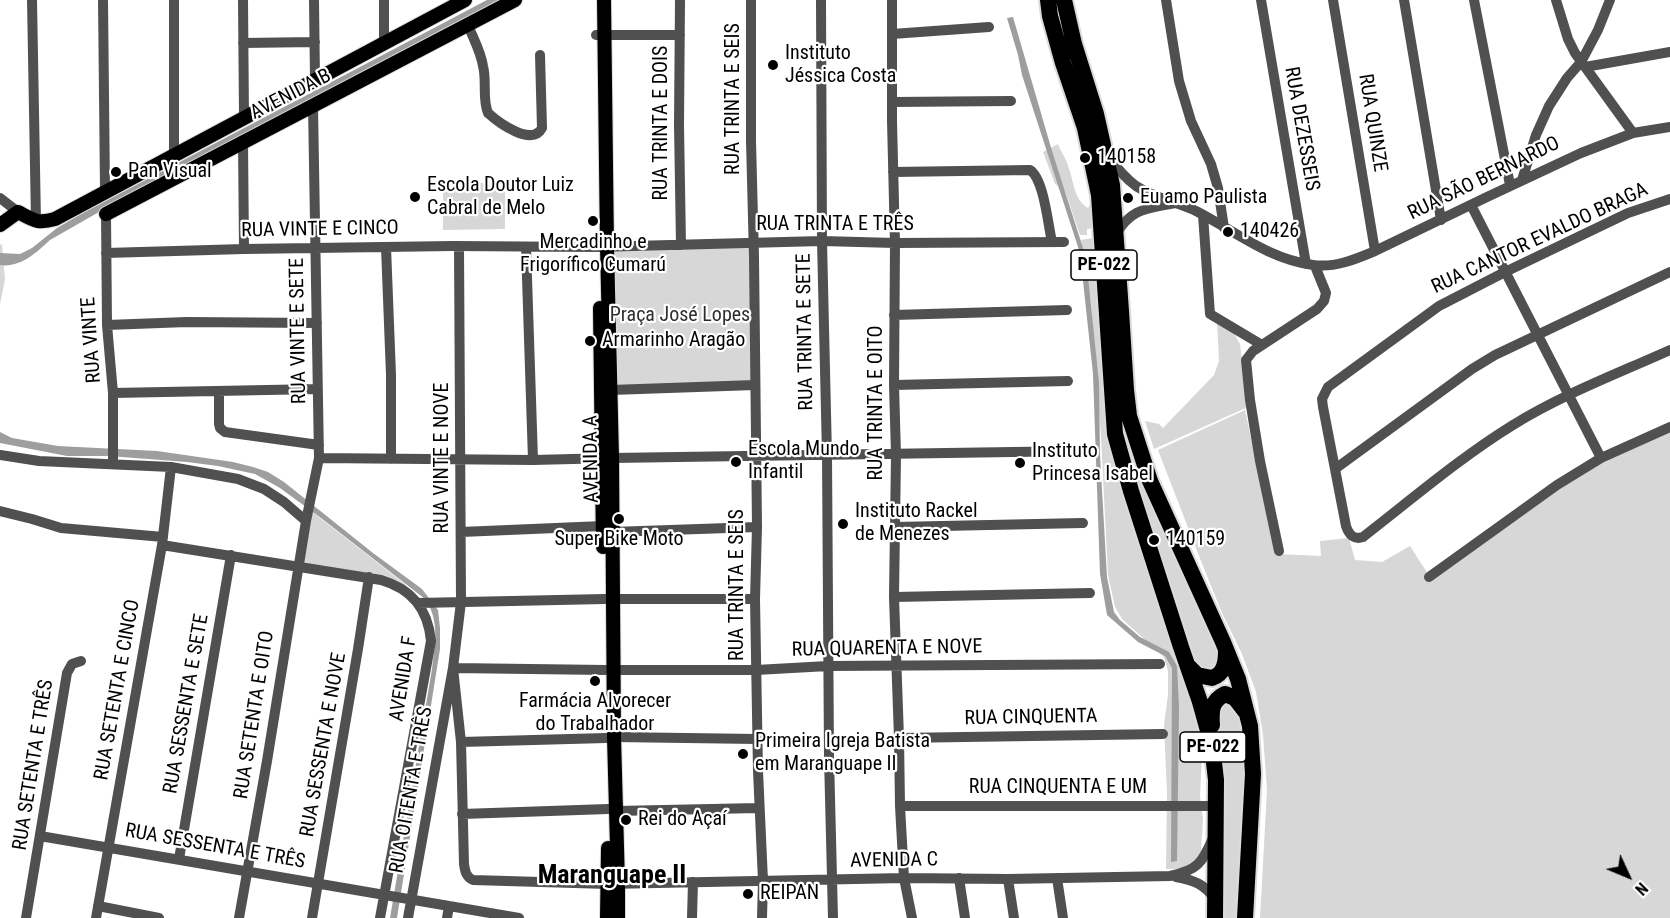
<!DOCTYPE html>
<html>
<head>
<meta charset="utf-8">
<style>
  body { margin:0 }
  #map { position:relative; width:1670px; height:918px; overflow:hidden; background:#fff; font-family:"Roboto Condensed",sans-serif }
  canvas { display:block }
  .north { position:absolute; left:1598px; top:846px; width:60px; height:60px; -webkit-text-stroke:4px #fff; paint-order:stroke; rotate:134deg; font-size:16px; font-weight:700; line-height:24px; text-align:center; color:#000 }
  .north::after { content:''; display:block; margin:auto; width:21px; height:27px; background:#000; clip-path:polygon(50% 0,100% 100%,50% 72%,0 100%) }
</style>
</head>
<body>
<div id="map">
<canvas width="1670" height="918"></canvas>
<div class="north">N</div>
</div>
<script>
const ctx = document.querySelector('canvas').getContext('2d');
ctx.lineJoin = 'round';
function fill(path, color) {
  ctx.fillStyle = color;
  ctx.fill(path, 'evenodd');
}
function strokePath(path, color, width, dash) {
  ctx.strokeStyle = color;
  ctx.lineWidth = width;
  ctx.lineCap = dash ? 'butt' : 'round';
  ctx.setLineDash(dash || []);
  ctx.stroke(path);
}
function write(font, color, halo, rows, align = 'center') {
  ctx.font = font + ' "Roboto Condensed",sans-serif';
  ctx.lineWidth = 4.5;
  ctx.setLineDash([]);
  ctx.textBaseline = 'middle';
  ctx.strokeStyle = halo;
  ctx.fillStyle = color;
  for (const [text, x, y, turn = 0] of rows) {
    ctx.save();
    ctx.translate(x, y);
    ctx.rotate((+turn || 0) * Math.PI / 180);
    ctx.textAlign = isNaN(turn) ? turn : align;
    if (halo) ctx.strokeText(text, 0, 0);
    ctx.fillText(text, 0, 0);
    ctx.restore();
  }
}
const green = new Path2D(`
  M1058,144C1061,152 1066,158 1068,166C1074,180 1073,199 1088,208L1092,201L1093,228L1087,229V235H1080L1065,191L1055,184L1043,152Z
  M443,183H505V229L443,230Z
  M1098,237L1112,433L1197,719L1202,757L1200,796L1203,819L1201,851L1193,864L1179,869H1166L1167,793L1164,725L1168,695V671L1164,657L1122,619L1115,607L1108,575L1101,437L1091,303L1081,240Z
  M752,243L754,386L609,388L607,247Z
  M2,244L5,280L0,304V245Z
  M1217,321L1233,331L1240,344L1248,407L1154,449L1145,421L1159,424L1163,428L1214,375L1219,361Z
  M1245,410L1276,554L1321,556L1320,541L1349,538L1355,560L1382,562L1410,546L1428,574L1553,486L1670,429V918H1260L1267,790L1263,735L1256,692L1242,654L1222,613L1201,561L1158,450Z
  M1127,424L1224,660L1205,676L1183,647L1130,451Z
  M311,511L406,585L301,564Z
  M1224,696L1245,715V918H1215L1214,715Z`);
const water = new Path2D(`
  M487,0H500L127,196L50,240C36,253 20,268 0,265V253L20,254L32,248L57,228L81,214Z
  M1013,17L1052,151L1083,248L1088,276L1099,383L1100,455L1107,577L1114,612L1120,620L1140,637L1169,652L1177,666L1179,707L1177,861L1171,862L1172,668L1165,656L1138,642L1107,615L1100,574L1093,374L1080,253L1022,75L1018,55L1007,18Z
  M0,432L12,438L58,446L157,451L233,462L253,467L268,472L284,482L373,553L422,589L438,610L440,628V649L397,918H390L432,669C435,644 440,620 425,599L321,518L280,488L255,474L218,466L187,462L109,456H67L0,443Z`);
const minor = new Path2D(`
  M32,0L36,222
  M103,0L105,190
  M174,0V155
  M243,0L244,117
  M314,0L315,79
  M384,0V42
  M680,0L679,125L681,245
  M751,0V141L754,257L757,527L755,599L758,771L763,881L762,918
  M821,0L822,241L827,455L829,757L833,918
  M892,0V121L895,243L894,385L896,455L894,597L899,738L900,806L904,878L912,918
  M1166,0L1179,81L1191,121L1211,164L1218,188L1224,228
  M1261,0L1306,264
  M1333,0L1375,251
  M1404,0L1441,220
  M1474,0L1510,185
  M1556,0L1568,39L1575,53L1633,133
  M468,25C473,38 481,52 483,66C487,81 482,99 488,113C499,123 532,147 542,128L540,55
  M892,34L989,27
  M596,35H680
  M243,43L315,42
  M1585,67L1670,52
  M892,102L1011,101
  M243,142L244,249
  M1108,156C1116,167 1125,178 1136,186C1154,198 1177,202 1196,211C1235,231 1268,259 1313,265C1335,268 1356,259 1375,251L1487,197L1581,153L1633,133L1670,127
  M893,172L1030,170C1044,179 1048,225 1052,242
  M1522,180L1536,135L1549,106L1567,78L1581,62L1598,30L1610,0
  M0,198L18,212
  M1670,199L1628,213L1505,272L1439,306L1328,387L1322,399L1323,407L1346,526C1349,535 1354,540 1363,537C1412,499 1461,457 1513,425C1561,395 1619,373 1670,350
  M1471,205L1601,458
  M106,214L107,325L113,393V464
  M1203,215L1210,314L1262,345
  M1116,234C1132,208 1146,209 1175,203
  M386,247L391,375V459
  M526,247L533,460
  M106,253L244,249L453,246L595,247L822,241L895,243L1064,242
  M894,315L1067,310
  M107,325L187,322L317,323
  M894,385L1068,381
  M611,390L755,385
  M219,391V424L220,428L225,432L319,445
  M113,393L318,389
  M0,455L39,461L171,467L238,479L264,489L284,502L306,521
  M319,458L533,460L612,458L1080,451
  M1335,469L1472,369L1495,355L1670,272
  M0,511L32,519L61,528L163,537
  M895,527L1083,523
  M461,532L603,526
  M612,532L757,527
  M162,545L381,580C412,589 428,609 431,641L380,918
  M1279,551L1260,461L1250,400L1246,360L1253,351L1317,309L1324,301L1326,293L1315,266
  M1429,577L1557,485L1601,458L1670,427
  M894,597L1090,593
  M418,603L605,599H755
  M453,668L461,742L464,864C465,871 466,877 473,880L608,884L904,878L1008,879L1170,876C1198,870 1202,863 1213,838
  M453,668L606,670
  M614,670H756L828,666L1160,664
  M614,737L757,739
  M899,738L1163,734
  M461,742L606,738
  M900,806H1217
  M616,811L759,808
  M462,814L608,809
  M40,836L519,918
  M179,859L231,555
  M1176,877C1194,880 1204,884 1215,899
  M959,878L965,918
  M1057,878L1063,918
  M1008,879L1014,918
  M98,906L159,918
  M26,918L67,673L72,664L81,661
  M96,918L162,545L171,467
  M239,918L267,761L306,521L319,458L313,106
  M312,918L358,649L369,577
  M408,918L453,668L461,602L459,246
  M447,918L449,906
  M692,918L693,882`);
const major = new Path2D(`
  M604,0L607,247L612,458L614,737L618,883V918
  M106,214L515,0
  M0,225L18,212C33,220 37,224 55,219L465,0
  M600,308L603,547
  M607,918L608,848`);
const highway = new Path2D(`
  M1048,0L1050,16L1063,63L1085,128L1099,195L1115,434L1131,491L1181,647L1200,702L1212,745L1216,780L1215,918
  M1064,0L1074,44L1096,114L1112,185L1121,311L1126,390L1129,416L1150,481L1223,642L1238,679L1250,726L1253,774L1245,918
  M1188,666L1197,675L1212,678C1224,674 1226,663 1226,651
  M1212,725C1211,711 1211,701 1225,694L1235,698L1245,711`);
const markers = [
  [773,65,6,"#000"],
  [1085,158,6,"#000"],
  [116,172,6,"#000"],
  [415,197,6,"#000"],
  [1128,198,6,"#000"],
  [593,221,6,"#000"],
  [1228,232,6,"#000"],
  [590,341,6,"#000"],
  [736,462,6,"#000"],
  [1020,463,6,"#000"],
  [619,519,6,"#000"],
  [843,524,6,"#000"],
  [1154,540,6,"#000"],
  [595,681,6,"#000"],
  [743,754,6,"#000"],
  [626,820,6,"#000"],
  [748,894,6,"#000"]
];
const shields = [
  [1104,265,66],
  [1213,747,66]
];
const shieldNames = [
  ["PE-022",1104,265],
  ["PE-022",1213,747]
];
const poiNames = [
  ["Instituto",785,54],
  ["Jéssica Costa",785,77],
  ["140158",1097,158],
  ["Pan Visual",128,172],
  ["Escola Doutor Luiz",427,186],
  ["Cabral de Melo",427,209],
  ["Eu amo Paulista",1140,198],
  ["140426",1240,232],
  ["Mercadinho e",593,243,"center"],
  ["Frigorífico Cumarú",593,266,"center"],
  ["Armarinho Aragão",602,341],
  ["Escola Mundo",748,450],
  ["Infantil",748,473],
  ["Instituto",1032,452],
  ["Princesa Isabel",1032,475],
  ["Instituto Rackel",855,512],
  ["de Menezes",855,535],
  ["Super Bike Moto",619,540,"center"],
  ["140159",1166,540],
  ["Farmácia Alvorecer",595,702,"center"],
  ["do Trabalhador",595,725,"center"],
  ["Primeira Igreja Batista",755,742],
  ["em Maranguape II",755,765],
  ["Rei do Açaí",638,820],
  ["REIPAN",760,894]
];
const streetNames = [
  ["AVENIDA B",291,95,-27],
  ["RUA TRINTA E SEIS",734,99,-90],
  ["RUA TRINTA E DOIS",662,123,-90],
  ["RUA QUINZE",1372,123,81],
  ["RUA DEZESSEIS",1301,129,80],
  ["RUA SÃO BERNARDO",1484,179,-26],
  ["RUA TRINTA E TRÊS",835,225],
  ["RUA VINTE E CINCO",320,230,-1],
  ["RUA CANTOR EVALDO BRAGA",1540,239,-25],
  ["RUA VINTE E SETE",299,331,-91],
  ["RUA TRINTA E SETE",806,332,-91],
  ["RUA VINTE",92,340,-94],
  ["RUA TRINTA E OITO",877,403,-90],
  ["RUA VINTE E NOVE",443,458,-90],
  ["AVENIDA A",592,459,-91],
  ["RUA TRINTA E SEIS",738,585,-90],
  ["RUA QUARENTA E NOVE",887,649,-1],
  ["AVENIDA F",404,679,-81],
  ["RUA SETENTA E CINCO",118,690,-80],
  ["RUA SESSENTA E SETE",187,704,-80],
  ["RUA SETENTA E OITO",255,715,-81],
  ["RUA CINQUENTA",1031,718,-1],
  ["RUA SESSENTA E NOVE",324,745,-80],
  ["RUA SETENTA E TRÊS",34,765,-81],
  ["RUA CINQUENTA E UM",1058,788],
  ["RUA OITENTA E TRÊS",412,790,-80],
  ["RUA SESSENTA E TRÊS",215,847,10],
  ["AVENIDA C",894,861,-1]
];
const parkNames = [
  ["Praça José Lopes",680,316]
];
const districtNames = [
  ["Maranguape II",612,876]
];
fill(green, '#d7d7d7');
fill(water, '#9e9e9e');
strokePath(major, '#dbdbdb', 16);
strokePath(highway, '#dbdbdb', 20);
strokePath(minor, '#505050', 10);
strokePath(major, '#000', 14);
strokePath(highway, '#000', 16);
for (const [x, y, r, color] of markers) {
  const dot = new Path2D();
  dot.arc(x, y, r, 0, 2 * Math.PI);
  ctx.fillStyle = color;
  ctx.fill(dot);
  strokePath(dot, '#fff', 2);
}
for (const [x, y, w] of shields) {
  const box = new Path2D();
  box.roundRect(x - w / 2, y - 15, w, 30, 4.5);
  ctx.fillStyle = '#fff';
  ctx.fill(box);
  strokePath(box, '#000', 1.5);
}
write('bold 18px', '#000', null, shieldNames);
write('20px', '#000', '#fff', poiNames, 'left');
write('20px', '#000', '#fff', streetNames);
write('20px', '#2e2e2e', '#fff', parkNames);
write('bold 26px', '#000', '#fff', districtNames);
</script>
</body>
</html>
